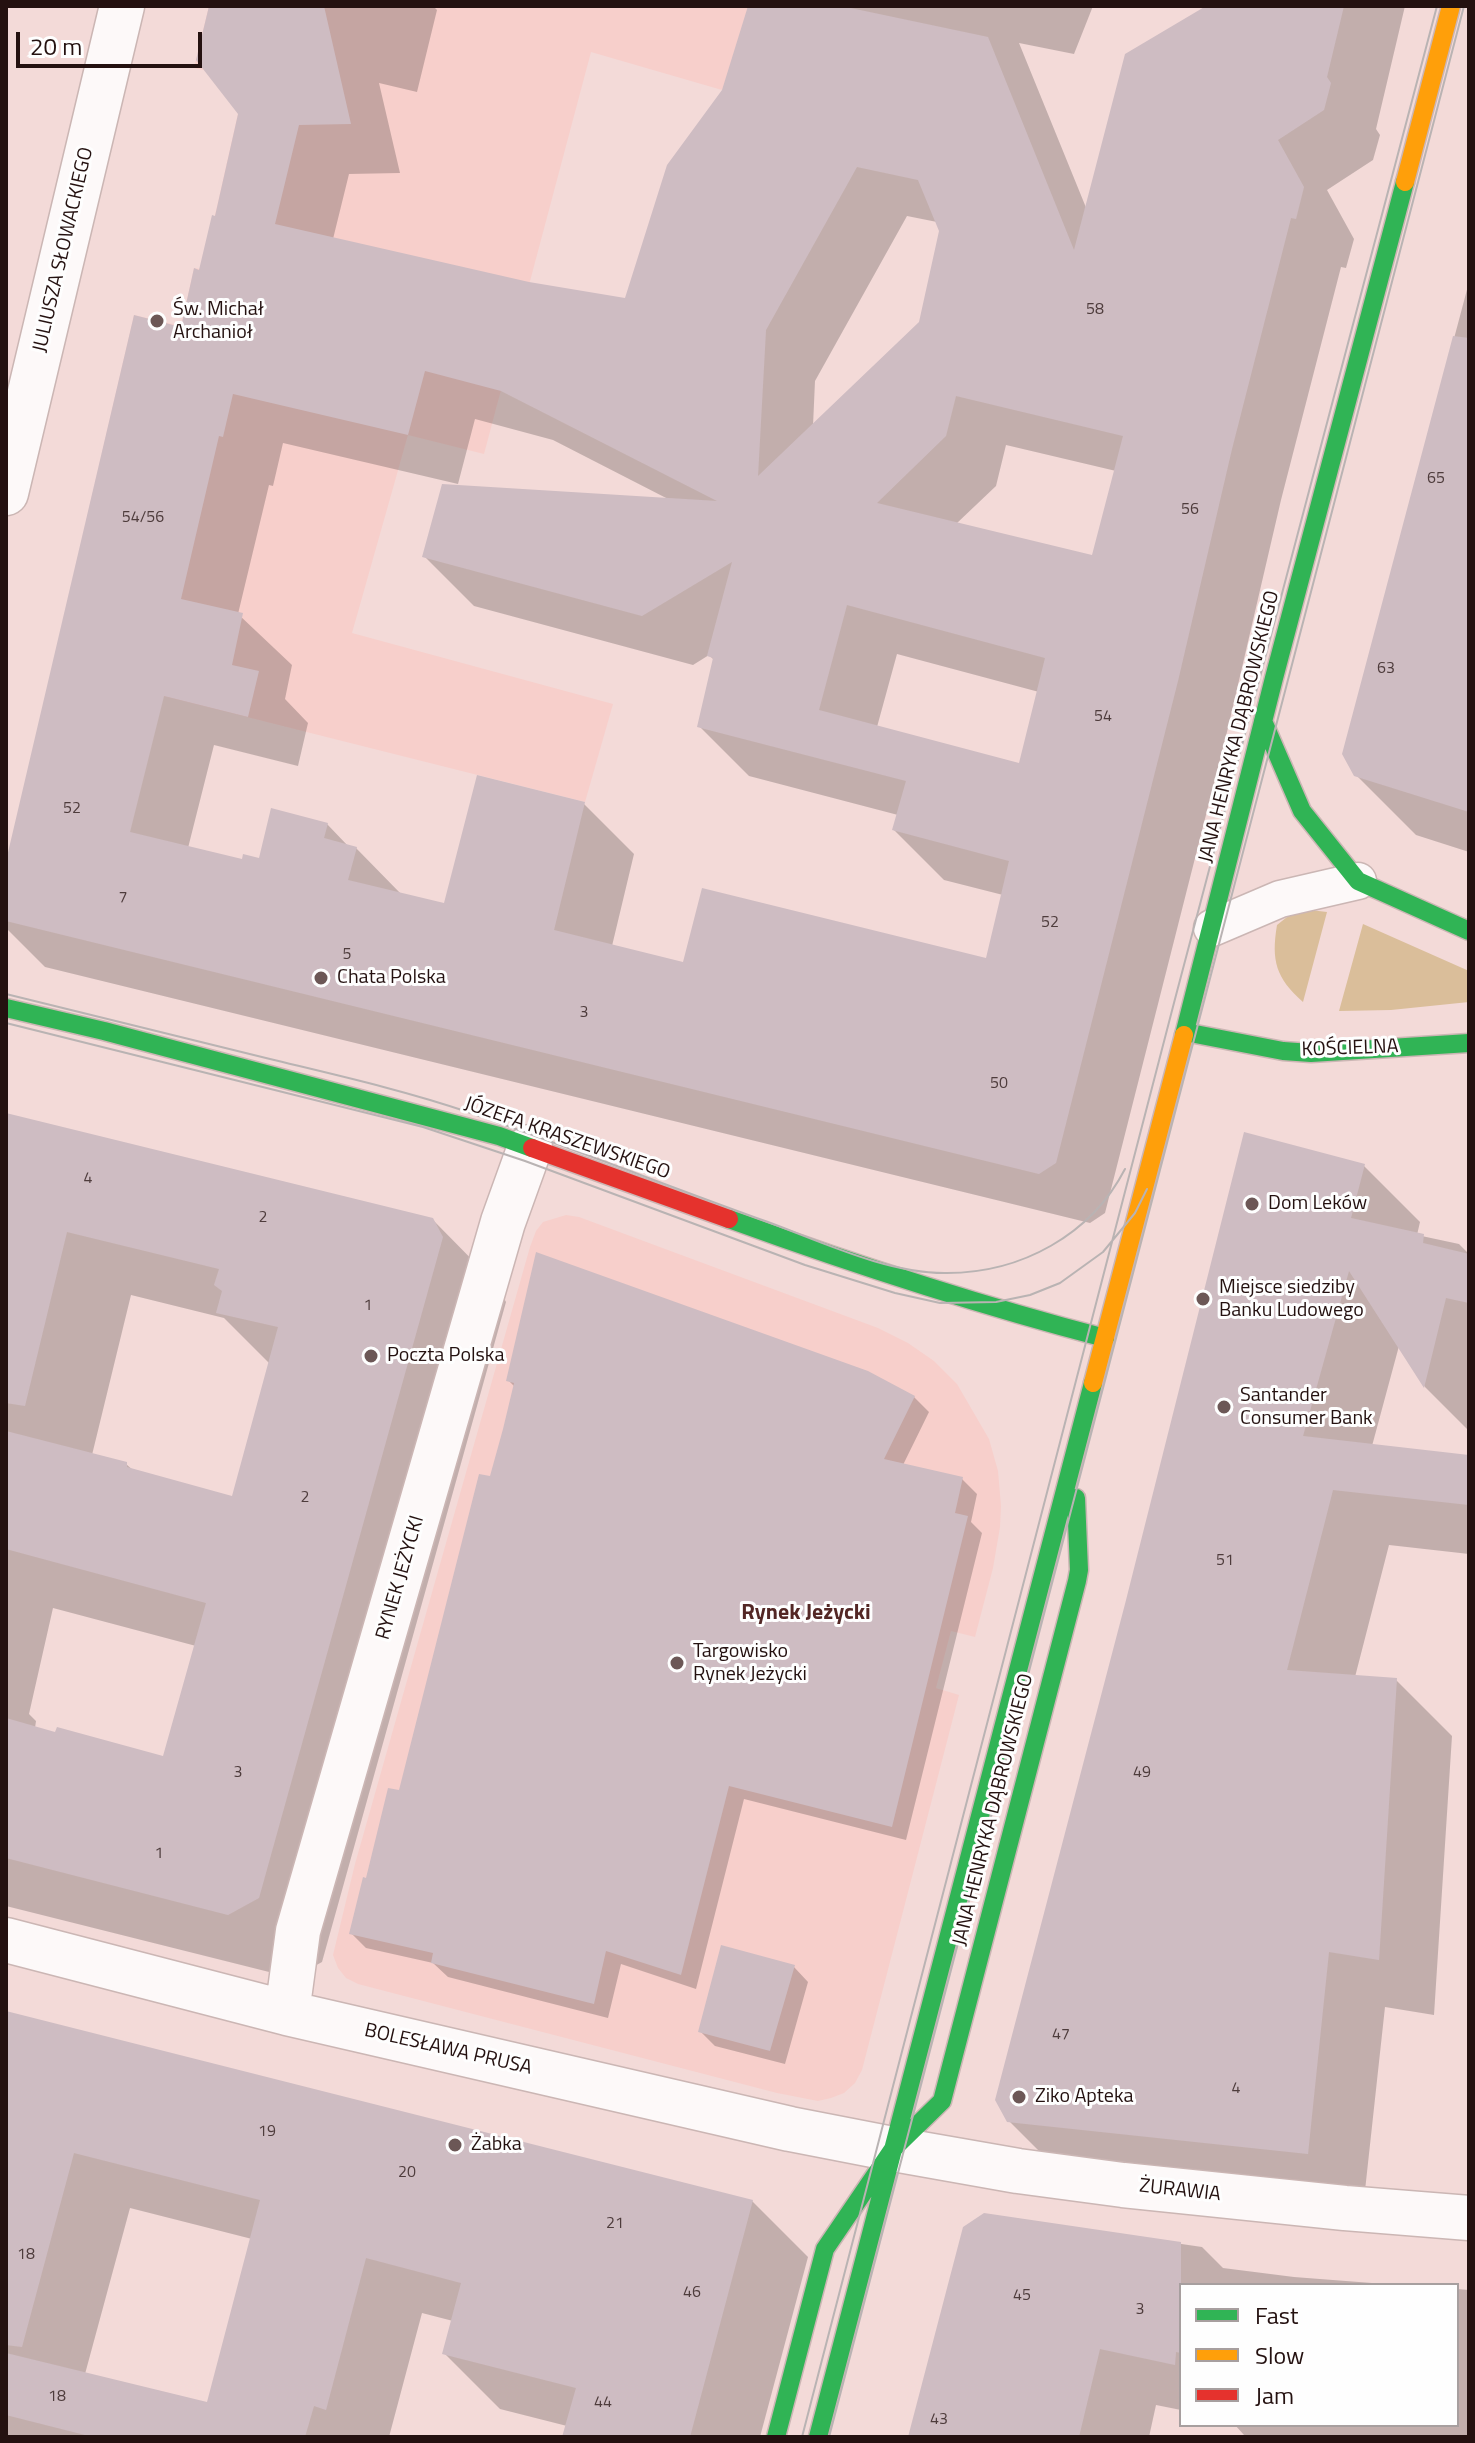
<!DOCTYPE html>
<html>
<head>
<meta charset="utf-8">
<style>
  body { margin:0 }
  #map { position:relative; width:1475px; height:2443px; overflow:hidden; background:#f3dad8; font-family:"Titillium Web",sans-serif }
  canvas { display:block }
  .frame { position:absolute; inset:0; border:8px solid #241110; pointer-events:none }
  .legend { position:absolute; left:1179px; top:2283px; width:280px; height:144px; box-sizing:border-box; background:#fefefe; border:2px solid #a79f9f; margin:0; padding:10px 14px; list-style:none; font-size:24px; color:#241110 }
  .legend li { display:flex; align-items:center; gap:16px; height:40px }
  .legend b { width:40px; border:2px solid #a79f9f }
  .scale { position:absolute; left:16px; top:32px; width:186px; height:36px; box-sizing:border-box; border:4px solid #241110; border-top:0; padding-left:10px; font-size:24px; line-height:28px; white-space:nowrap; color:#241110; -webkit-text-stroke:6px #fefefe; paint-order:stroke }
</style>
</head>
<body>
<div id="map">
<canvas width="1475" height="2443"></canvas>
<div class="frame"></div>
<ul class="legend">
<li><b style="height:10px;background:#30b455"></b>Fast</li>
<li><b style="height:10px;background:#ff9f0a"></b>Slow</li>
<li><b style="height:10px;background:#e5322d"></b>Jam</li>
</ul>
<div class="scale">20 m</div>
</div>
<script>
const ctx = document.querySelector('canvas').getContext('2d');
ctx.lineJoin = 'round';
function fill(path, color) {
  ctx.fillStyle = color;
  ctx.fill(path, 'evenodd');
}
function strokePath(path, color, width, dash) {
  ctx.strokeStyle = color;
  ctx.lineWidth = width;
  ctx.lineCap = dash ? 'butt' : 'round';
  ctx.setLineDash(dash || []);
  ctx.stroke(path);
}
function write(font, color, halo, rows, align = 'center') {
  ctx.font = font + ' "Titillium Web",sans-serif';
  ctx.lineWidth = 6;
  ctx.setLineDash([]);
  ctx.textBaseline = 'middle';
  ctx.strokeStyle = halo;
  ctx.fillStyle = color;
  for (const [text, x, y, turn = 0] of rows) {
    ctx.save();
    ctx.translate(x, y);
    ctx.rotate((+turn || 0) * Math.PI / 180);
    ctx.textAlign = isNaN(turn) ? turn : align;
    if (halo) ctx.strokeText(text, 0, 0);
    ctx.fillText(text, 0, 0);
    ctx.restore();
  }
}
const built = new Path2D(`
  M209,6H821L791,102L722,90L591,52L484,454L408,435L352,633L613,704L585,802L52,668L134,315L181,326L194,268L200,269L216,211L240,105L213,72L194,68Z
  M566,1215L579,1217L878,1328L908,1343L934,1361L957,1384L989,1439L998,1471L1001,1506L1000,1527L993,1568L975,1637L951,1631L936,1688L959,1695L862,2070L855,2083L844,2093L831,2098L818,2101L777,2093L358,1984L346,1978L338,1968L333,1955L355,1864L530,1247L536,1231L543,1222Z`);
const green = new Path2D(`
  M1310,910L1327,912L1303,1002C1276,978 1271,961 1277,925L1292,913Z
  M1363,924L1469,971V1002L1391,1010L1339,1011Z`);
const shadow = new Path2D(`
  M211,6H433L437,10L417,92L379,83L400,173L349,174L333,239L529,284L627,301L724,90L751,6H1093L1074,54L1019,43L1087,210L1216,6H1405L1376,129L1380,135L1373,160L1327,190L1354,239L1346,268L1341,267L1281,500L1227,732L1105,1213L1090,1223L45,967L6,928V869L201,272L216,219L240,113ZM907,216L937,222L941,231L921,323L813,426L815,381ZM475,419L553,440L670,500L424,556L474,606L693,665L709,655L714,660L699,726L749,776L898,815L894,830L944,880L1003,895L987,960L685,964L612,946L634,854L584,804L446,905L402,895L356,848L349,847L327,824L261,860L243,862L188,848L214,745L298,766L308,723L285,699L292,665L238,614L269,485L273,486L283,443L458,484ZM1006,445L1116,471L1093,557L956,524L996,486ZM897,654L1039,692L1021,765L877,727Z
  M1469,282V852L1416,835L1356,775L1344,753Z
  M6,1115L432,1219L496,1284L506,1302L322,1962L293,1978L6,1906ZM131,1295L224,1318L270,1364L233,1499L134,1471L126,1464L92,1455ZM53,1608L196,1646L165,1758L35,1728L36,1721L29,1714Z
  M1364,1166L1420,1222L1417,1235L1459,1244L1469,1254V1431L1425,1387L1399,1346L1372,1446L1469,1457V1554L1389,1545L1355,1677L1396,1680L1452,1736L1434,2015L1385,2007L1363,2209L1065,2177L1008,2120Z
  M508,1380L914,1397L929,1412L903,1465L962,1479L977,1494L971,1522L982,1533L906,1840L744,1799L696,1989L621,1964L608,2018L448,1977L433,1963L366,1948L351,1933L400,1793L491,1479L515,1387Z
  M794,1967L808,1982L785,2064L715,2046L700,2031Z
  M6,2013L752,2201L808,2257L760,2437H564L567,2426L500,2409L444,2353L453,2321L422,2313L389,2437H6ZM130,2208L252,2239L209,2404L85,2374Z
  M984,2215L1202,2247L1223,2268L1294,2277L1398,2285H1181V2410L1156,2405L1149,2437H910Z
  M1457,2289L1469,2290V2437H1262L1244,2435L1235,2425H1457Z`);
const building = new Path2D(`
  M209,6H324L351,124L299,125L275,224L529,282L625,298L667,165L722,90L748,6H841L988,37L1074,250L1125,54L1206,6H1344L1327,77L1331,83L1324,110L1278,140L1304,187L1296,219L1291,218L1232,449L1178,681L1056,1163L1039,1174L6,921V861L134,315L181,327L194,268L199,270L212,215L215,216L238,114L196,60ZM857,167L918,180L939,231L919,322L758,476L766,330ZM425,371L501,391L717,501L442,484L422,557L642,616L732,562L707,656L713,658L697,727L906,781L892,830L1009,861L986,958L702,888L683,962L554,930L585,802L477,775L444,903L348,880L357,847L324,838L328,823L271,808L259,858L243,854L242,859L130,832L164,696L248,717L259,671L232,665L243,613L181,599L219,436L223,437L233,394L408,435ZM956,396L1123,436L1092,555L877,503L946,436ZM847,605L1045,658L1019,763L819,710Z
  M1453,336L1469,338V812L1354,776L1342,754Z
  M6,1113L433,1218L443,1237L259,1898L228,1915L6,1858V1718L55,1732L57,1727L163,1756L206,1603L6,1549V1431L127,1462V1467L232,1496L278,1327L216,1313L222,1291L214,1285L219,1269L67,1232L25,1406L6,1403Z
  M1244,1132L1365,1164L1351,1218L1424,1234L1423,1243L1469,1254V1303L1446,1298L1424,1388L1349,1271L1303,1436L1469,1455V1505L1333,1490L1287,1670L1397,1678L1379,1960L1329,1952L1308,2154L1007,2122L995,2100L1125,1604Z
  M536,1252L868,1371L915,1396L884,1459L963,1477L955,1513L968,1516L892,1827L729,1786L681,1975L606,1951L594,2004L431,1963L433,1953L349,1934L363,1877L366,1878L388,1788L399,1790L479,1474L490,1476L503,1429L514,1383L506,1381Z
  M721,1945L795,1965L770,2051L698,2032Z
  M6,2011L753,2200L690,2437H562L576,2388L442,2354L461,2283L366,2258L326,2410L314,2406L305,2437H93L6,2415V2353L207,2402L260,2200L74,2153L22,2347L6,2345Z
  M984,2213L1181,2242V2353L1176,2352L1175,2365L1100,2349L1079,2437H908L963,2227Z`);
const lane = new Path2D(`
  M1212,928L1280,899L1358,881`);
const street = new Path2D(`
  M6,493L122,6
  M6,1940L287,2013L790,2129L893,2149L1018,2171L1123,2185L1345,2208L1469,2218
  M287,2013L298,1931L503,1222L530,1147`);
const fast = new Path2D(`
  M1263,721L1302,811L1358,881L1469,931
  M6,1008L104,1031L499,1136L532,1148
  M1185,1032L1283,1051L1311,1053L1469,1043
  M1184,1035L1274,678L1405,182
  M729,1219C853,1264 978,1305 1105,1338
  M776,2437L825,2249L893,2149L942,2101L1077,1581L1079,1570L1076,1498
  M818,2437L1093,1383`);
const slow = new Path2D(`
  M1405,182L1451,6
  M1093,1383L1184,1035`);
const jam = new Path2D(`
  M532,1148L729,1219`);
const tram = new Path2D(`
  M6,994C94,1015 182,1037 270,1059C336,1075 403,1090 468,1112C569,1147 668,1186 768,1222C822,1242 889,1274 947,1273C1021,1273 1091,1235 1125,1169
  M6,1023L423,1127L525,1161L805,1265L895,1293L940,1303L996,1302L1030,1295L1060,1283L1103,1252L1135,1213L1147,1189
  M802,2437L1175,999L1437,6
  M829,2437L1464,6`);
const markers = [
  [157,321,8,"#6c5756"],
  [321,978,8,"#6c5756"],
  [1252,1204,8,"#6c5756"],
  [1203,1299,8,"#6c5756"],
  [371,1356,8,"#6c5756"],
  [1224,1407,8,"#6c5756"],
  [677,1663,8,"#6c5756"],
  [1019,2097,8,"#6c5756"],
  [455,2145,8,"#6c5756"]
];
const numberNames = [
  ["58",1095,310],
  ["65",1436,479],
  ["56",1190,510],
  ["54/56",143,518],
  ["63",1386,669],
  ["54",1103,717],
  ["52",72,809],
  ["7",123,898],
  ["52",1050,923],
  ["5",347,955],
  ["3",584,1013],
  ["50",999,1084],
  ["4",88,1179],
  ["2",263,1218],
  ["1",368,1306],
  ["2",305,1498],
  ["51",1225,1561],
  ["3",238,1773],
  ["49",1142,1773],
  ["1",159,1854],
  ["47",1061,2035],
  ["4",1236,2089],
  ["19",267,2132],
  ["20",407,2173],
  ["21",615,2224],
  ["18",26,2255],
  ["46",692,2293],
  ["45",1022,2296],
  ["3",1140,2310],
  ["18",57,2397],
  ["44",603,2403],
  ["43",939,2420]
];
const streetNames = [
  ["JULIUSZA SŁOWACKIEGO",64,250,-77],
  ["JANA HENRYKA DĄBROWSKIEGO",1240,727,-76],
  ["KOŚCIELNA",1350,1049,-2],
  ["JÓZEFA KRASZEWSKIEGO",567,1139,19],
  ["RYNEK JEŻYCKI",401,1578,-74],
  ["JANA HENRYKA DĄBROWSKIEGO",994,1810,-76],
  ["BOLESŁAWA PRUSA",448,2050,13],
  ["ŻURAWIA",1180,2191,6]
];
const poiNames = [
  ["Św. Michał",173,310],
  ["Archanioł",173,333],
  ["Chata Polska",337,978],
  ["Dom Leków",1268,1204],
  ["Miejsce siedziby",1219,1288],
  ["Banku Ludowego",1219,1311],
  ["Poczta Polska",387,1356],
  ["Santander",1240,1396],
  ["Consumer Bank",1240,1419],
  ["Targowisko",693,1652],
  ["Rynek Jeżycki",693,1675],
  ["Ziko Apteka",1035,2097],
  ["Żabka",471,2145]
];
const neighbourhoodNames = [
  ["Rynek Jeżycki",806,1614]
];
fill(built, '#f7cfcb');
fill(green, '#dabe9a');
fill(shadow, '#0003');
fill(building, '#cebcc2');
strokePath(lane, '#cbb6b4', 39);
strokePath(street, '#cbb6b4', 47);
strokePath(fast, '#cbb6b4', 21);
strokePath(slow, '#cbb6b4', 21);
strokePath(jam, '#cbb6b4', 21);
strokePath(lane, '#fdf9f9', 36);
strokePath(street, '#fdf9f9', 44);
strokePath(fast, '#30b455', 18);
strokePath(slow, '#ff9f0a', 18);
strokePath(jam, '#e5322d', 18);
strokePath(tram, '#b9b3b3', 2);
for (const [x, y, r, color] of markers) {
  const dot = new Path2D();
  dot.arc(x, y, r, 0, 2 * Math.PI);
  ctx.fillStyle = color;
  ctx.fill(dot);
  strokePath(dot, '#fefefe', 3);
}
write('16px', '#4e3c3c', null, numberNames);
write('20px', '#241110', '#fefefe', streetNames);
write('20px', '#241110', '#fefefe', poiNames, 'left');
write('bold 22px', '#532725', '#fefefe', neighbourhoodNames);
</script>
</body>
</html>
